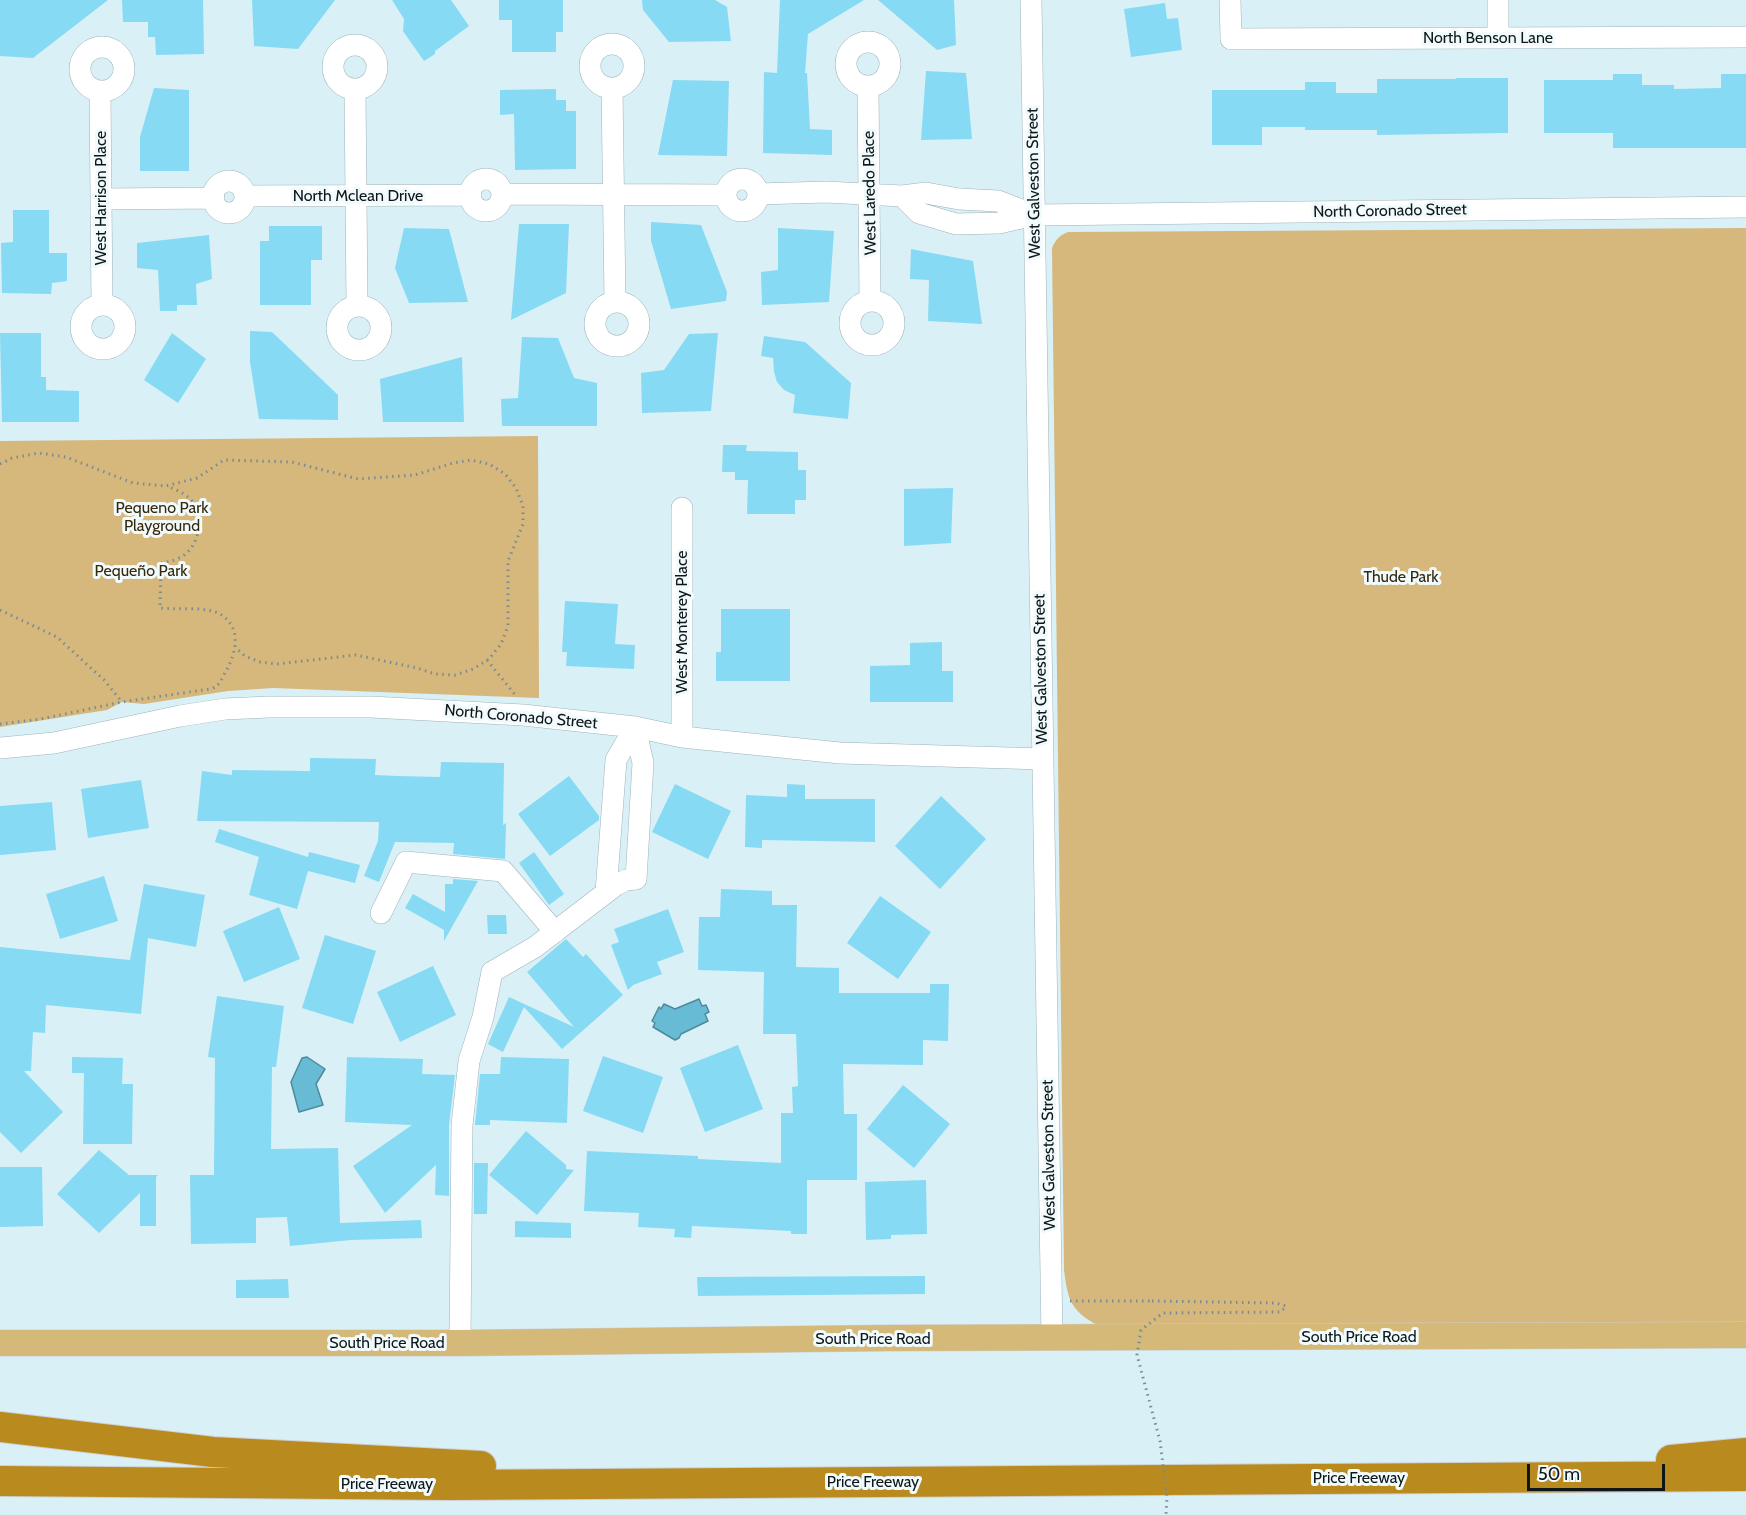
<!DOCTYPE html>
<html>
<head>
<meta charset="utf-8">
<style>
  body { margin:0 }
  #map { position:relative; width:1746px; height:1515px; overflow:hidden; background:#d9f0f7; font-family:Cabin,sans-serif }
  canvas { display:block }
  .scale { position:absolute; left:1527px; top:1464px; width:138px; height:27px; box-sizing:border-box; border:3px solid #0e1618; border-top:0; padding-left:8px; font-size:18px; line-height:21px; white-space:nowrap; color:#0e1618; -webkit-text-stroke:4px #f1fafd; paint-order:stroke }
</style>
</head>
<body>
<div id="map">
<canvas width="1746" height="1515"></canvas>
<div class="scale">50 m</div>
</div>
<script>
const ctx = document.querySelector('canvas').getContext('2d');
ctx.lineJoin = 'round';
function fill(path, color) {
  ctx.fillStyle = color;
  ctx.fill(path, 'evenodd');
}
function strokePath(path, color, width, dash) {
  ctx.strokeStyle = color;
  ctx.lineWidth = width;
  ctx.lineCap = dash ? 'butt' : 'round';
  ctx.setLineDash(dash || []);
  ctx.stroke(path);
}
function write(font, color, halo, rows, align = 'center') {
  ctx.font = font + ' Cabin,sans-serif';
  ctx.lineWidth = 6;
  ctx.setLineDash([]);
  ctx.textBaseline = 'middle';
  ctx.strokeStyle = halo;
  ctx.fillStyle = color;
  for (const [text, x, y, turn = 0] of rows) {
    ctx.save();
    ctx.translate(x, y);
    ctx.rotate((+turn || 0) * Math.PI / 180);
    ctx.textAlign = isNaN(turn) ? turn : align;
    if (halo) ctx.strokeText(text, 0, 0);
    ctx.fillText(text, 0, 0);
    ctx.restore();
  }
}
const green = new Path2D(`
  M1746,228V1322L1099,1326C1071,1311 1068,1301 1064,1270L1052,248C1056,239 1060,235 1068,232Z
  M538,436L539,698L273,688L228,691L144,704L122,702L107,710L0,727V441Z`);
const water = new Path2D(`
  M699,999L702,1006L706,1005L709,1012L705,1014L708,1021L681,1034L679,1038L675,1040L653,1027L655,1023L652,1021L659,1007L661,1009L664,1004L675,1009Z
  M307,1057L325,1069L316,1084L323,1105L299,1112L291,1082L302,1058Z`);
const building = new Path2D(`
  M0,0H108L33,58L0,56Z
  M122,0H203L204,54L156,55L155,37H148V22H123Z
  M252,0H335L298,49L254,46Z
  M392,0H451L469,26L435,51V54L424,61L403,31L404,19Z
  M499,0H563V32H556V52H512V20H499Z
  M642,0H715L727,7L731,41L669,42L643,10Z
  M780,0H864L808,34L805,73H807L810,129L832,130V155L763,153L764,72L777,73Z
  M878,0H954L956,45L937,50Z
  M1165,3L1167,19L1178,18L1182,50L1131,57L1124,9Z
  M926,71L966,73L972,139L921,140Z
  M1613,74H1642V85H1674V89L1721,88V74H1746V148H1613V133H1544V80H1613Z
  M1456,78H1508V133L1377,135V130H1305V127H1262V145H1212V90H1305V82H1336V93H1377V79H1456Z
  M673,80L729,81L727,156L658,155Z
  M154,88L189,90V171H140V137Z
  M556,89V100H566V111H576V169L515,170L514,114L500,115V90Z
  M13,210H49V253H67V281L52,283L51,294L2,293L1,243L13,242Z
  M651,222L701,225L727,292L726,301L671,309L651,241Z
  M519,224H569L566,293L511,320Z
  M269,226H322V260H311V305H260V241H269Z
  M404,228L449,229L468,302L409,303L395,268Z
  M778,228L834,231L829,302L762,305L761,272L778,270Z
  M209,235L212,279L196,284L197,305H177V311H160L158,270L137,268V243Z
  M911,249L973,261L982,324L928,321L929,280L910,279Z
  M250,331L272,332L338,395V420L259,419L250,362Z
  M0,333H41V377H46V390L79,391V422H2Z
  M172,333L206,359L178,403L144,380Z
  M718,333L711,411L642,413L641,373L664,370L689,334Z
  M764,336L805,342L851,383L848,419L793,413L795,395L784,390L777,382L774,372L773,358L761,356Z
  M522,337L558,338L574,378L597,383V426H502L501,399L518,398Z
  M462,357L464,422H383L380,379Z
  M723,445H747L746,451L798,452V470H806V500H795V514H747L748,480H735V472H722Z
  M953,488L951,543L904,546V489Z
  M565,601L618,604L615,644L635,645L634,669L566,666L567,652H562Z
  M721,609H790V681H716V652H721Z
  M942,642V671H953V702H870V666L910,665V643Z
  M310,758L376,759L375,775L397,776L440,777L441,762L504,763L503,825L506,823L505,859L453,854L454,843L395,842L379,882L364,876L378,841L379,822L197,821L202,771L232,775V770L310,771Z
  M569,776L599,816V820L550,856L518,814Z
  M141,780L149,828L88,838L81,789Z
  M675,784L731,811L708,859L652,832Z
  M787,784L805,785V799H875V842L762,840V848L745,847L746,795L787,797Z
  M941,796L986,839L940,889L895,846Z
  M52,802L56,850L0,855V806Z
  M219,829L308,857L309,852L360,865L355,883L308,871L297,909L249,895L259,857L215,842Z
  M534,852L564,894L549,905L519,863Z
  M104,876L118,921L60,939L46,894Z
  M453,879L478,881L444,941V930L405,908L413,894L445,912V884H453Z
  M144,884L205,895L196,947L148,938L141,1014L46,1005L45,1033L33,1032L31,1071H24L63,1112L21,1153L0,1132V947L130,960Z
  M721,889L772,891V905H797L796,967L839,968V993H930V984H949L948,1041L923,1040V1065L843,1064L844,1114H857V1180H807V1234H791V1231L692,1226L691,1238L674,1237L675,1229L638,1227L639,1213L584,1211L587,1151L698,1156V1159L781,1163V1113H793L792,1087L798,1086L796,1034H763L764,972L698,970L699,917H720Z
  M880,896L931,932L898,979L847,943Z
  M279,907L300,959L244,982L223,931Z
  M668,909L684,952L657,962L662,974L633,985L628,990L611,945L619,942L614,929Z
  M487,915H506L507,934H488Z
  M325,935L376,951L353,1024L302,1008Z
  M566,939L583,957L586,954L623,995L562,1049L524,1007L503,1052L488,1044L509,997L574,1027L527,972Z
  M433,966L456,1015L400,1042L377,992Z
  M217,996L284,1006L276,1067H272L271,1149L338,1148L340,1223L421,1220L422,1238L351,1240L290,1246L287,1217L256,1218V1243L191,1244L190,1175H214L215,1058L208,1057Z
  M738,1045L763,1109L705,1132L680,1068Z
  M603,1056L663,1077L643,1133L583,1111Z
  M72,1057L123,1058L122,1084H133L132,1144H83L84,1073H72Z
  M347,1057L423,1059L422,1074L455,1075L449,1125V1196L435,1195L436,1165L385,1213L353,1166L412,1125L345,1122Z
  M501,1057L569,1059L567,1123L490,1120V1125H475L480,1074H500Z
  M903,1085L950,1124L914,1168L867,1129Z
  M526,1131L566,1165V1169L574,1170L537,1215L489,1175Z
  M99,1150L129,1175H158L156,1177V1226H140V1193L99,1233L57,1194Z
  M474,1163H488L487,1214H474Z
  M0,1167H42L43,1226L0,1227Z
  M926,1180L927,1234L891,1235V1239L866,1240L865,1182Z
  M515,1221L571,1223V1238L515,1237Z
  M925,1276V1294L698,1296L697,1277Z
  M288,1279L289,1298H236V1280Z`);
const path = new Path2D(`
  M0,464L12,458L39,453L66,457L133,483L166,486L197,478L224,460L292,462L358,479L415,475L453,463L471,460L489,464L505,474L516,488L523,506V524L508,561V626L501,644L489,659L473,669L455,675L435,674L417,668L356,655L277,664L260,662L245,656L236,648
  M0,610L57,637L104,680L122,702
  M487,660L516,696
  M0,724L41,719L122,702L210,689C219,687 221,680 225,673C236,654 243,628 220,614C206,606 176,610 160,608L161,563C167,562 173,561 179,558C199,549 205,518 192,501C185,493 176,490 167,486
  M1070,1301H1152`);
const minor = new Path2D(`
  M1031,0L1052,1338
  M1230,0L1231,39L1746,37
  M1498,0V38
  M846 64a22 22 0 1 1 44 0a22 22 0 1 1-44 0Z
  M590 66a22 22 0 1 1 44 0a22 22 0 1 1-44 0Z
  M333 67a22 22 0 1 1 44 0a22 22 0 1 1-44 0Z
  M80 69a22 22 0 1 1 44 0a22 22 0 1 1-44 0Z
  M868,86L870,301
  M612,88L615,301
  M355,90L357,305
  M100,92L102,305
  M726 195a16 16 0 1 1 32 0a16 16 0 1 1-32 0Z
  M470 195a16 16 0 1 1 32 0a16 16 0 1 1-32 0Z
  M213 197a16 16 0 1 1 32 0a16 16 0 1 1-32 0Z
  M502,194L726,195
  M758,194L826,192L902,196L926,193L959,199L998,201L1034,215
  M245,196L471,195
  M902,196L919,213L956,224L999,223L1034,215L1746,207
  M101,199L214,198
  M850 323a22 22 0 1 1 44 0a22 22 0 1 1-44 0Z
  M595 324a22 22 0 1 1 44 0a22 22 0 1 1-44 0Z
  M81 327a22 22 0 1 1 44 0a22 22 0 1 1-44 0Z
  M337 328a22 22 0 1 1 44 0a22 22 0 1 1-44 0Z
  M682,508V737
  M0,748L54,743L180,716L225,709L269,707H371L523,715L635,727L682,737L840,753L1043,759
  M606,892L616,760L635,727
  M381,913L406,862L503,871L555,932
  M460,1343L462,1125L469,1061L483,1017L492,972L535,947L616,885L626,880L636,879L643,763L635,727`);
const major = new Path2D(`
  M0,1343H460L889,1338L1746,1335`);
const highway = new Path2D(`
  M0,1427L213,1452L481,1466
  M1671,1460L1746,1453
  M0,1481L449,1485L1746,1476`);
const pathBridge = new Path2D(`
  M1152,1301L1276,1303L1286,1306L1281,1312L1163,1313L1141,1330L1137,1355L1160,1441L1167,1497L1166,1515`);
const streetNames = [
  ["North Benson Lane",1488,38],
  ["West Galveston Street",1034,183,-91],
  ["West Laredo Place",870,193,-91],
  ["North Mclean Drive",358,196],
  ["West Harrison Place",101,198,-90],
  ["North Coronado Street",1390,211,-1],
  ["West Monterey Place",682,622,-90],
  ["West Galveston Street",1041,669,-91],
  ["North Coronado Street",521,717,5],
  ["West Galveston Street",1049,1155,-91],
  ["South Price Road",1359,1337],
  ["South Price Road",873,1339],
  ["South Price Road",387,1343],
  ["Price Freeway",1359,1478],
  ["Price Freeway",873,1482],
  ["Price Freeway",387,1484]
];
const parkNames = [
  ["Pequeno Park",162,508],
  ["Playground",162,526],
  ["Pequeño Park",141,571],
  ["Thude Park",1401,577]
];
fill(green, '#d6b77c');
fill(water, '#68bbd4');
strokePath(water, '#4d8a9c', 1.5);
fill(building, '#87daf4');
strokePath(minor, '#9db3ba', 22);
strokePath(major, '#cfd0d1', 27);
strokePath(highway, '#cfd0d1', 32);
strokePath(path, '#7b8c90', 3, [1.5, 4.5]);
strokePath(minor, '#fff', 21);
strokePath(major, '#d5b978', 26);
strokePath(highway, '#b98a1e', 30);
strokePath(pathBridge, '#7b8c90', 3, [1.5, 4.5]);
write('16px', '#0e1618', '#f1fafd', streetNames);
write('16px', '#36280b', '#f1fafd', parkNames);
</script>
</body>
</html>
